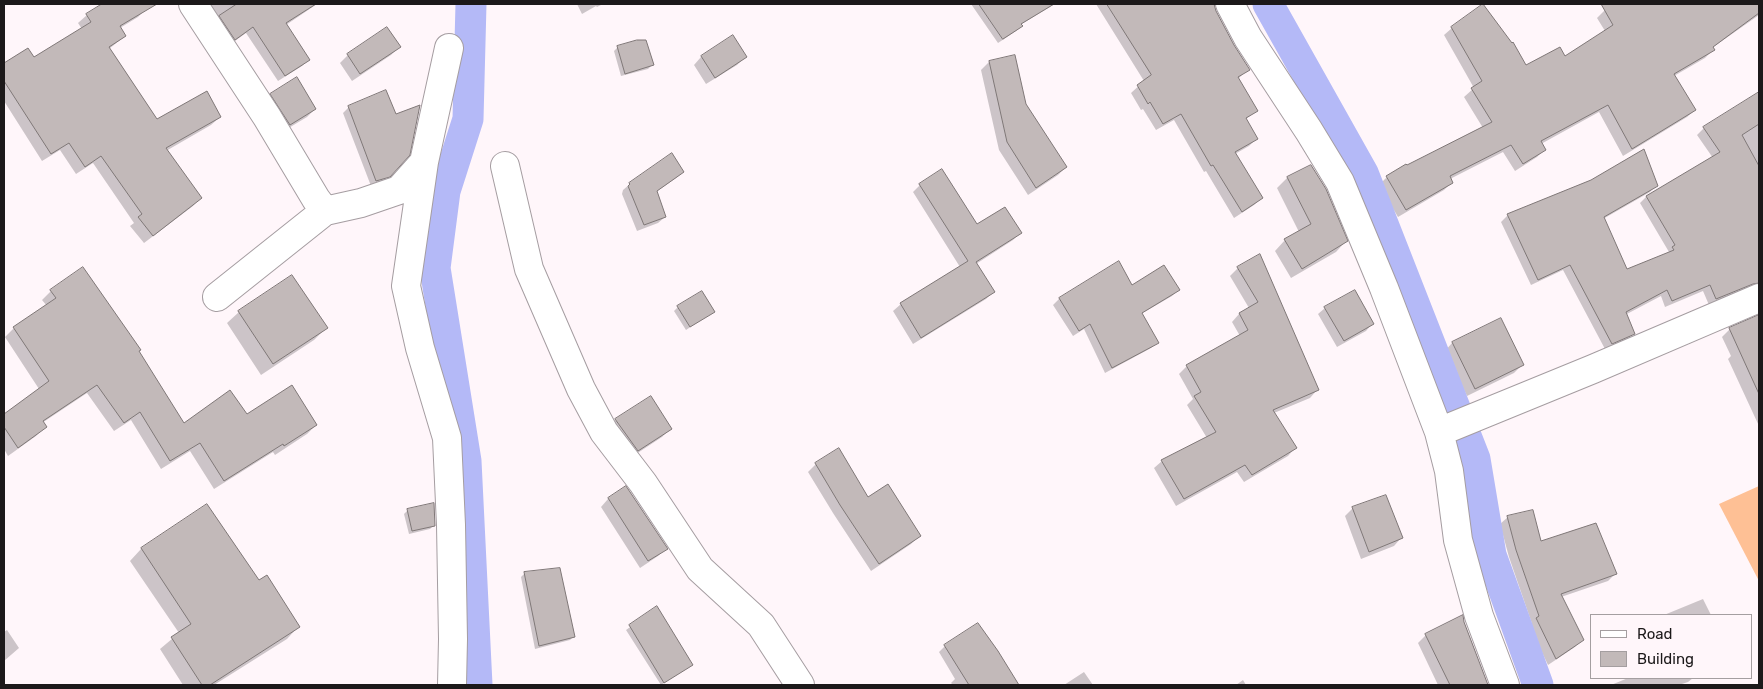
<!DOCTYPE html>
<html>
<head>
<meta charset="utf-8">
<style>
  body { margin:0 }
  #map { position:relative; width:1763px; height:689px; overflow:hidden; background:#fff6fa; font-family:Rubik,sans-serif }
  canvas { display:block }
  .frame { position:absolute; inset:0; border:5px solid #1c191a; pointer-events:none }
  .legend { position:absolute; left:1590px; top:614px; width:162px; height:65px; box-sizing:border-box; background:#fff6fa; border:1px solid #a49ea0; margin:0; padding:6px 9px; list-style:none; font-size:15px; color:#1c191a }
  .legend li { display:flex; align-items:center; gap:10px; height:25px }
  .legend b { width:25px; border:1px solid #a49ea0 }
</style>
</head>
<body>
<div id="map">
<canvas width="1763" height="689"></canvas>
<div class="frame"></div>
<ul class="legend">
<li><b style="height:6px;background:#fff"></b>Road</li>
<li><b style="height:14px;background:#c2b9b9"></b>Building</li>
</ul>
</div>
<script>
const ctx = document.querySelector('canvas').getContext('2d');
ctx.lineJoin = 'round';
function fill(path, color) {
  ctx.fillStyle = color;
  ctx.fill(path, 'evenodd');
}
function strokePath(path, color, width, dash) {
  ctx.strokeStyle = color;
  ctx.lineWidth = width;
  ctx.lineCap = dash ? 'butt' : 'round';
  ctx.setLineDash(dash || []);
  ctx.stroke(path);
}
const green = new Path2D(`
  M1759,486V581L1719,504Z`);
const shadow = new Path2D(`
  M100,4H143L146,9L138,17L120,28L125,36L109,49L156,121L220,117L211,125L166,151L201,197L193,206L144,243L130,226L134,223L93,163L76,174L60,150L42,161L4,101V64L27,49L33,59L82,29L78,23L87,15L101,6Z
  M202,4H317L286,25L309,59L302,66L278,81L246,33L228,46Z
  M577,4H603L597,7L596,6L582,14Z
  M971,4H1055L1020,25L1021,26L1016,31L998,43Z
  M1096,4H1213L1215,12L1233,46L1248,69L1238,79L1256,111L1245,120L1256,139L1249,146L1235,154L1261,198L1254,205L1234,218L1206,171L1204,172L1174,120L1156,130L1143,109L1141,110L1131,93L1144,81Z
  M1615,4H1759V15L1712,48L1713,50L1705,58L1674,76L1695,110L1687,117L1623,156L1599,112L1541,144L1545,149L1537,157L1515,171L1503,152L1450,179L1452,182L1444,190L1398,217L1379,185L1387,177L1483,128L1464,97L1474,88L1444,35L1452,28L1526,66L1565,57L1605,31L1597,18L1605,10Z
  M733,37L745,57L737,65L706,84L694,65L701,57Z
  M399,47L391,55L352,81L340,63L348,55Z
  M618,47L652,65L648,69L621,76L614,51Z
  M1014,57L1025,105L1066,167L1058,175L1028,195L999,150L981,70L989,62Z
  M385,92L389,176L383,181L371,186L343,113L348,108Z
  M1759,94V287L1709,305L1703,291L1665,307L1661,296L1625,315L1633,334L1627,340L1605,349L1563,270L1531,285L1501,222L1508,215L1656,185L1650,192L1603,219L1626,270L1667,254L1669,252L1640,203L1646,197L1713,158L1697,135L1704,128Z
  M271,95L315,109L307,117L282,132L263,103Z
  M1311,166L1346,241L1336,252L1291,278L1275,251L1285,240L1299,232L1277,188L1287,178Z
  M683,172L676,178L656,192L665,217L658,223L637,231L622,194L623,190L630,184Z
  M920,185L977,226L1020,233L1013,240L976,264L993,292L986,299L913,344L893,311L901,304L960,267L913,192Z
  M1119,263L1132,287L1178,290L1172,296L1141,314L1157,342L1151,348L1105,373L1084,329L1073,336L1053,305L1059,299Z
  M1238,268L1317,390L1310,398L1274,413L1295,448L1288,456L1244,482L1237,472L1176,506L1154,468L1162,461L1207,438L1187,405L1193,399L1179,374L1187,366L1240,336L1232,322L1239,314L1249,308L1230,276Z
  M51,291L138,351L183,425L246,416L316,425L307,434L275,455L273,452L214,489L190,451L161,469L131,420L114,431L87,393L42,423L45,426L36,436L8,456L4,449V415L39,389L5,337L14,328L47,306L42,300Z
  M678,307L713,312L686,330L674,311Z
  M1325,308L1372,324L1366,331L1337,347L1318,314Z
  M239,312L326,328L314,340L261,375L227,323Z
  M1751,320L1759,337V426L1728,359L1731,356L1722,337L1730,329Z
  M1452,343L1522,365L1514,373L1467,396L1445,351Z
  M650,398L670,429L662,437L630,458L608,428L616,420Z
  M816,464L868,499L919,536L911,544L871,571L833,513L808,472Z
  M625,488L666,548L658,556L640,568L601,507L608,499Z
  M207,505L258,582L298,627L287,639L214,685H183L160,649L179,633L130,561L141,549Z
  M1353,508L1401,538L1394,546L1361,559L1345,516Z
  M408,510L434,525L430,529L409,534L404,514Z
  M1508,517L1540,543L1615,574L1608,581L1561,597L1582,639L1575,647L1548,665L1530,627L1532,624L1509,557L1500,524Z
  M525,573L573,637L570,640L535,649L521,577Z
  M1703,599L1711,615H1664Z
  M657,608L692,665L661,685L626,630Z
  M1462,617L1487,685H1438L1418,643L1426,635Z
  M7,630L19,648L4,661V632Z
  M945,646L1004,679L994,685H953L951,683L955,679L939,652Z
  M1084,672L1093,685H1064Z
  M1628,678H1693L1688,682L1679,685H1611Z
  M1243,680L1246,685H1236Z`);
const canal = new Path2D(`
  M471,4L468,119L445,191L435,268L466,461L477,685
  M1268,4L1363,173L1475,459L1491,555L1538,685`);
const building = new Path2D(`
  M102,4H157L120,26L126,36L109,47L157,119L207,91L221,117L166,148L202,198L153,236L138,217L142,214L101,156L85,167L69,143L51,154L4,81V63L28,48L34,57L91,22L86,14Z
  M237,4H316L286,23L310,60L285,76L253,27L235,40L219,16Z
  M979,4H1054L1021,24L1023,26L1003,39Z
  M1107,4H1214L1216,11L1234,45L1250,70L1238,77L1258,111L1246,118L1258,139L1235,152L1263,198L1242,212L1213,165L1211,166L1181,114L1163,124L1150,102L1148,104L1137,85L1151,75Z
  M1483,4L1512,43L1513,42L1526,65L1560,47L1565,56L1613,25L1601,4H1759V13L1713,47L1715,50L1674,74L1696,110L1632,149L1608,105L1541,141L1546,150L1523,164L1511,145L1450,176L1453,183L1406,210L1386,176L1406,164L1407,165L1492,122L1471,88L1482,81L1451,27Z
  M387,27L401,47L360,74L347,54Z
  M733,35L747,57L715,78L701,56Z
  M637,40H646L654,65L625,74L617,46Z
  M1015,55L1026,104L1067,167L1036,188L1007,142L989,61Z
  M297,77L316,109L290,125L270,94Z
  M386,90L396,114L420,105L410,155L390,177L376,181L348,106Z
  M1759,92V124L1742,135L1759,166V283L1753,284L1716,299L1710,285L1672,301L1667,290L1626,312L1635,334L1612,344L1570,265L1538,280L1507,214L1591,180L1644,149L1658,186L1604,217L1627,269L1674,250L1672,247L1675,245L1646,196L1720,152L1703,127Z
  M672,153L684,172L657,191L666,217L644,225L628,186L630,184L629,183Z
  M1311,165L1326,189L1348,241L1302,269L1284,239L1311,224L1287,177Z
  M942,169L977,224L1005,207L1022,233L976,262L995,292L921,338L900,303L968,261L919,184Z
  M1260,254L1319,390L1273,410L1297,448L1252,475L1245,465L1184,499L1161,460L1216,432L1194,396L1201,392L1186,365L1248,330L1239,313L1258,302L1237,267Z
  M1119,261L1132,285L1164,265L1180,290L1142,313L1159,343L1112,368L1090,324L1079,331L1059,298Z
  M83,267L141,350L139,351L184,423L230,390L247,414L292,385L317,425L284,446L283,444L224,481L200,443L170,461L140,412L124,423L97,385L43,421L47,427L18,448L4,427V414L49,381L13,327L56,298L50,290Z
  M292,275L328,328L273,364L238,311Z
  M1355,290L1374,324L1344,341L1324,307Z
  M702,291L715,312L690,327L677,306Z
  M1759,315V394L1729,328Z
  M1501,318L1524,365L1475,389L1452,342Z
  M651,396L672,429L638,451L615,419Z
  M839,448L868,497L888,484L921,536L879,564L840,505L815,463Z
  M626,486L668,549L648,561L608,498Z
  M1386,495L1403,538L1369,552L1352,507Z
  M434,503L435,526L412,531L407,509Z
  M207,504L259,580L267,575L300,627L210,685H202L171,637L191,624L141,548Z
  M1533,510L1541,541L1596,523L1617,574L1561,594L1584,640L1556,659L1536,618L1539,616L1516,550L1507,516Z
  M560,568L575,637L539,646L524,572Z
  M657,606L693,665L664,683L629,625Z
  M1463,615L1464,622L1488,685H1450L1425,634Z
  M978,623L998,651L1019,685H969L944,645Z`);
const minor = new Path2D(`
  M193,4L267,117L316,199L325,211L361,203L399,190L424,162
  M1230,4L1248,38L1309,131L1340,182L1384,288L1439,432L1449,471L1458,540L1479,616L1505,685
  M449,48L424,162L406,286L420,348L447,438L451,525L453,639L452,685
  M505,166L529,269L581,389L604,432L643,483L700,569L761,625L800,685
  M217,297L325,211
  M1439,432L1593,369L1759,298`);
fill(green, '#fec095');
fill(shadow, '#0003');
strokePath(canal, '#b4b9f7', 31);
fill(building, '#c2b9b9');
strokePath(building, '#7f7777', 1);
strokePath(minor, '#a59da1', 30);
strokePath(minor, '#fff', 28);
</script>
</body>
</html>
